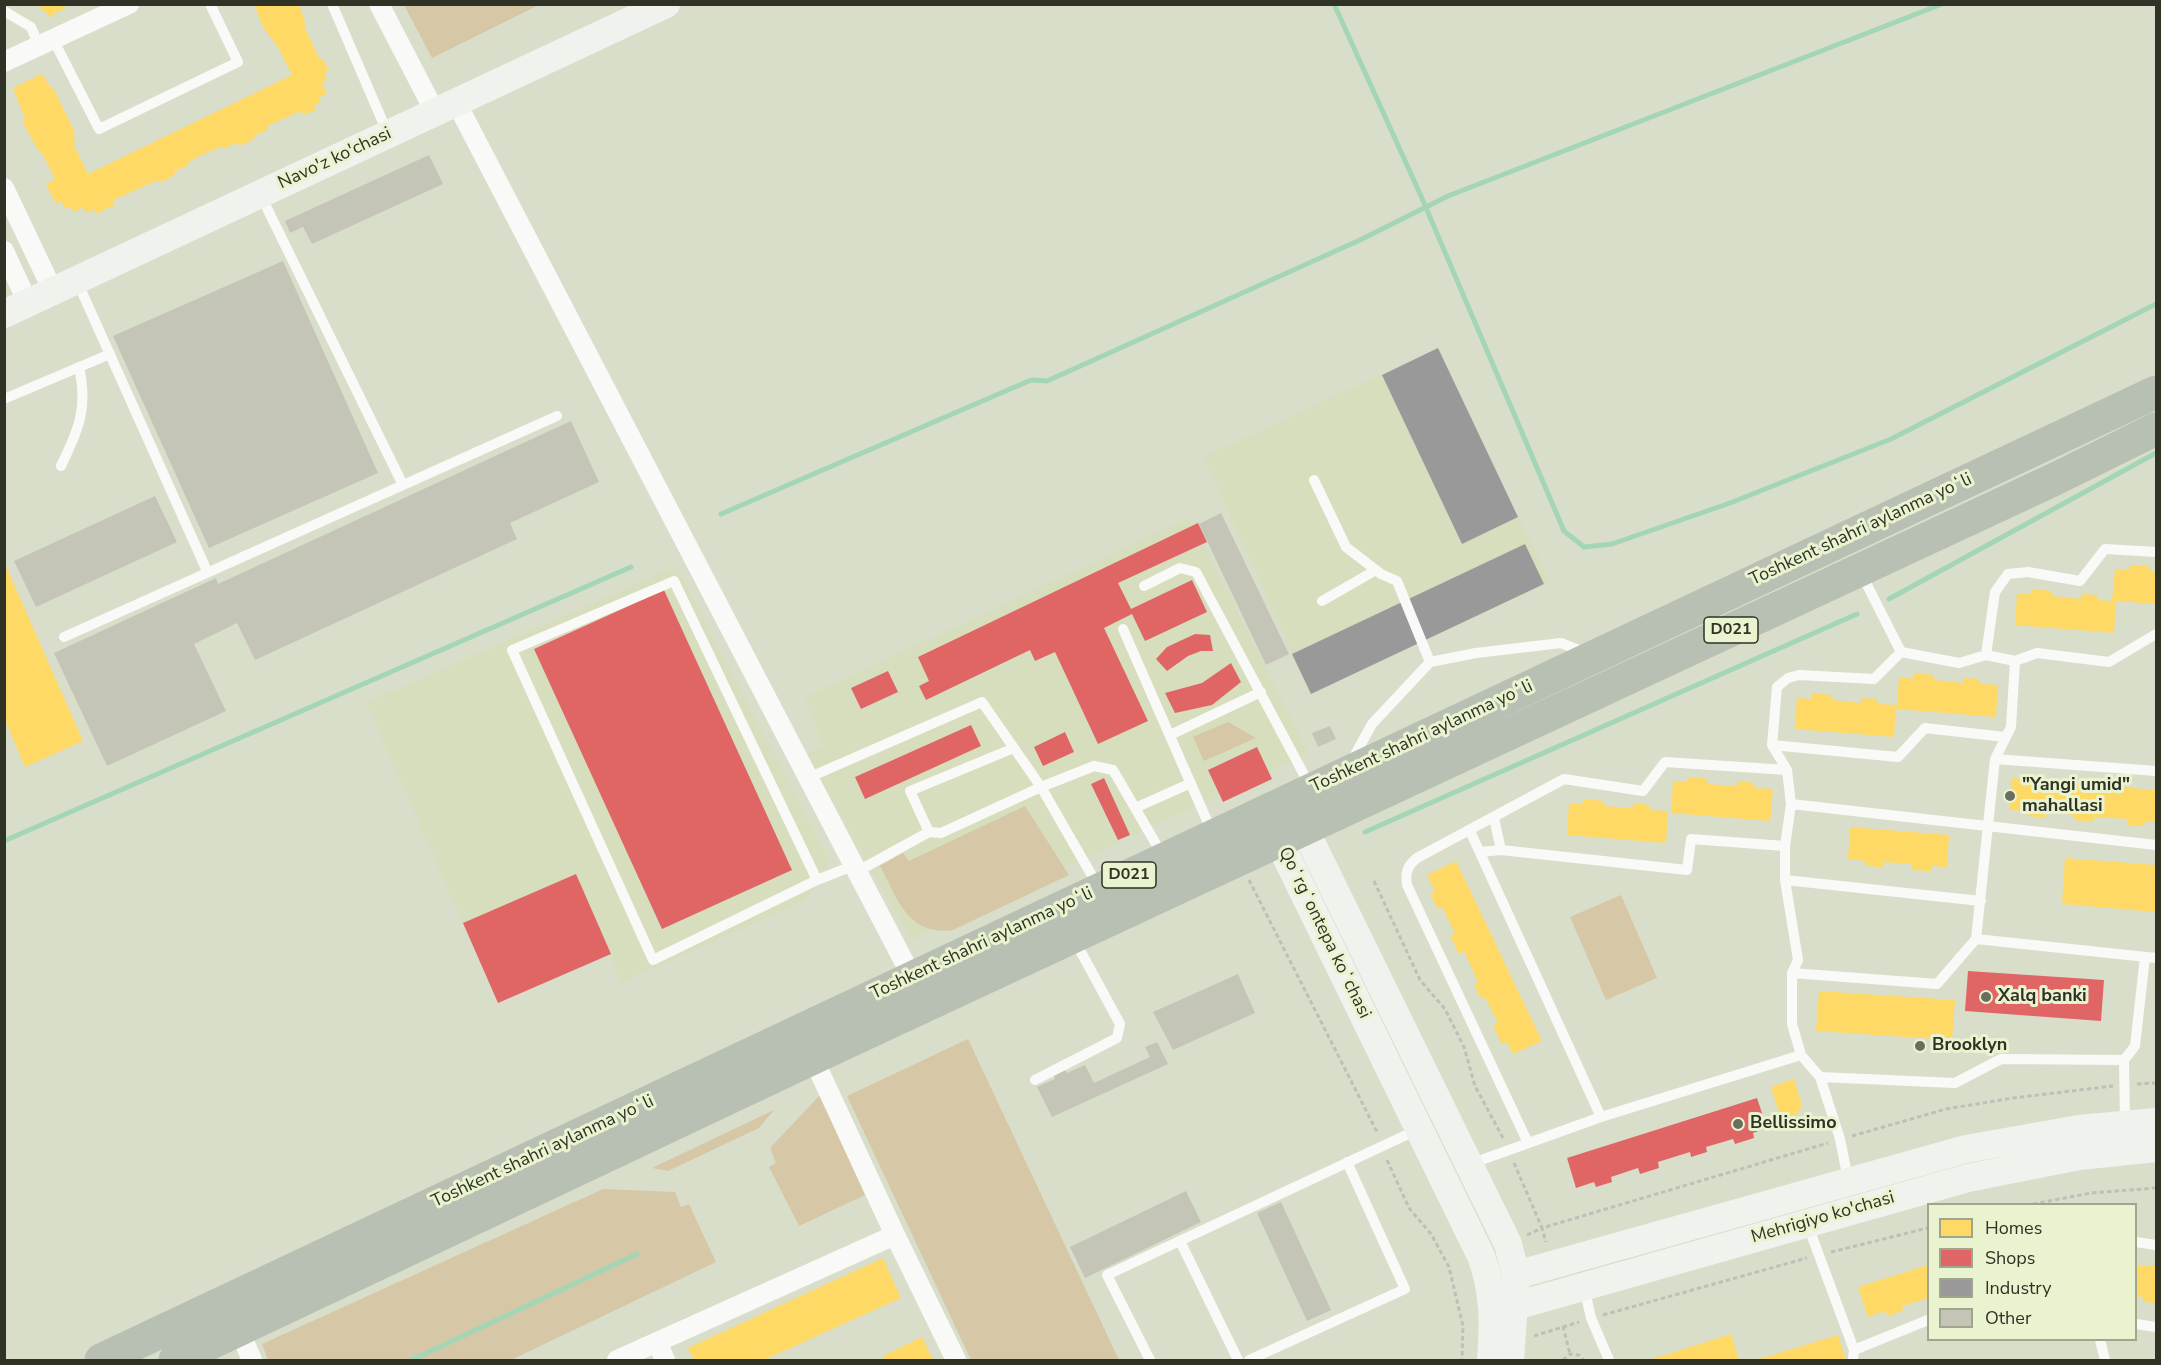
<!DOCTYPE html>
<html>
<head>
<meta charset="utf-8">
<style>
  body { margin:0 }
  #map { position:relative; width:2161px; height:1365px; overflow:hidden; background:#d9decb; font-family:"Nunito Sans",sans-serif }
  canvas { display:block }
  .frame { position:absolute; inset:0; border:6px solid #2f3225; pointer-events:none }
  .legend { position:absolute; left:1927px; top:1203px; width:210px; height:138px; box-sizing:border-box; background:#eaf3d0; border:2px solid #9fa68c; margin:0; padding:8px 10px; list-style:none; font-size:18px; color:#2f3225 }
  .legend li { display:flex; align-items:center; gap:12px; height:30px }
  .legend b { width:30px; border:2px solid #9fa68c }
</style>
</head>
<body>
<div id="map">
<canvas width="2161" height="1365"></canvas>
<div class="frame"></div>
<ul class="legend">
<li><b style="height:16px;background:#ffd966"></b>Homes</li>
<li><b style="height:16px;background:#e06666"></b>Shops</li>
<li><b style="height:16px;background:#999"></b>Industry</li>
<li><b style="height:16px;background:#c4c5b6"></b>Other</li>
</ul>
</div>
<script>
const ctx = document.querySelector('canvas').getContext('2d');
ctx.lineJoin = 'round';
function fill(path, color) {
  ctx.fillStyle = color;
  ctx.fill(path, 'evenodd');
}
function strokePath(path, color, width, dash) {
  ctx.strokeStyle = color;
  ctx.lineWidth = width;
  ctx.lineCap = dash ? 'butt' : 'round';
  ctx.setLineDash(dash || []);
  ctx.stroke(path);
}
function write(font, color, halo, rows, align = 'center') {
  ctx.font = font + ' "Nunito Sans",sans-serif';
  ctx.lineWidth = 6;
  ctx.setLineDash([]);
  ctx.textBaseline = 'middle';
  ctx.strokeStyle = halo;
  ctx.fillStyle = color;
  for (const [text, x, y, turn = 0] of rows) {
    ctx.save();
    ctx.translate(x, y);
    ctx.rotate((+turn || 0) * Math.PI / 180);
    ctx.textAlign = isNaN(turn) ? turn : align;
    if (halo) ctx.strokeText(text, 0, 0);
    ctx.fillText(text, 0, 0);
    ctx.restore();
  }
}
const built = new Path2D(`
  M1438,348L1550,582L1311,694L1203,457Z
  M1190,517L1309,753L911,940L806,754L823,746L805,697Z
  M676,566L829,859L820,882L804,901L621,983L611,954L498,1003L366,703Z`);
const green = new Path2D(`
  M404,5H539L432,58Z
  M1228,722L1256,738L1204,761L1193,737Z
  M1025,806L1069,875L953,930C907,936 898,899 880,866L903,853L909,861Z
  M1621,895L1657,978L1606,1000L1570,917Z
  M968,1039L1119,1360H971L847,1096Z
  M820,1095L865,1195L799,1226L769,1167L776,1163L770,1148Z
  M774,1110L759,1128L668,1171L652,1168Z
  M603,1189L675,1192L681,1207L689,1204L716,1262L511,1360H268L262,1344Z`);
const homes = new Path2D(`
  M37,4H68L58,13L56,11L51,18Z
  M254,4H299L306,25L304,26L320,60L323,59L329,71L324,73L327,80L322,83L327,94L319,97L321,102L314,105L316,110L303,115L301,111L267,126L268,130L253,136L255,139L239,146L236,143L223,149L222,146L189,161L190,164L174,172L175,175L159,183L158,180L113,200L115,205L96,214L94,209L86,213L83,207L73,212L70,206L65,209L61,201L56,204L46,184L55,179L41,151L39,152L22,121L25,119L13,88L42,74L51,88L53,87L75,133L73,134L76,141L73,143L88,174L292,75L278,47L263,27Z
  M5,564L83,741L25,767L5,720Z
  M2130,565L2150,566V571L2156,572V604L2116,601L2114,633L2015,625L2017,594H2031L2032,589L2052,591V596L2081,599V594L2098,595V600L2112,601L2115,569L2129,570Z
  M1914,673L1934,675V680L1963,683V678L1980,679V684L1998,685L1996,717L1896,709L1894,737L1795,729L1797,698L1811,699L1812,693L1832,695V700L1861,703V698L1878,699V704L1897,705L1899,677L1913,679Z
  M1688,777L1708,779V784L1737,786V781L1754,783V788L1773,789L1770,821L1671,813L1673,781L1688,782Z
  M2012,778L2156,790V822L2145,821L2144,826L2127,825L2128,819L2094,817V822L2074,820V815L2045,812V818L2028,816V811L2009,810Z
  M1584,799L1604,801V806L1633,808V803L1650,805V810L1668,811L1666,843L1567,835L1569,803L1583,804Z
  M1850,827L1949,835L1947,867L1932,866V871L1912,870V864L1883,862V867L1866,866V861L1848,859Z
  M2065,858L2156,865V912L2062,904Z
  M1456,861L1542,1041L1513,1054L1507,1042L1502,1044L1493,1026L1498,1023L1485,997L1481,999L1474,984L1478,982L1464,951L1459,954L1450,936L1455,933L1442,907L1438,909L1430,894L1435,892L1427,875Z
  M1819,991L1955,1000L1952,1040L1816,1031Z
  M1794,1079L1802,1106L1797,1114L1781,1119L1771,1087Z
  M883,1258L901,1298L764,1360H694L688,1348Z
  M1928,1265V1298L1902,1306L1903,1311L1887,1316L1885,1311L1868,1317L1858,1287Z
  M2136,1265L2156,1266V1303L2143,1302V1297L2136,1296Z
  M1731,1334L1739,1360H1649Z
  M1838,1335L1846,1360H1756Z
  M922,1337L933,1360H885L883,1356Z`);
const shops = new Path2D(`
  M1198,523L1207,542L1118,583L1131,609L1192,580L1207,612L1145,641L1132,614L1104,628L1148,721L1098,744L1055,652L1035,661L1030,650L926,700L919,686L929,681L918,657Z
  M664,590L792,870L662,929L534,649Z
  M1195,634L1210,635L1213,651H1201L1188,656L1167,671L1156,659L1167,647Z
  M1231,663L1241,682L1212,705L1175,713L1165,693L1202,683Z
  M888,671L898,692L861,709L851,688Z
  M971,725L981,746L865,799L855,777Z
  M1065,732L1074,752L1043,766L1034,747Z
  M1257,747L1272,779L1223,802L1208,770Z
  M1104,778L1130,835L1118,840L1091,784Z
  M576,874L611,954L498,1003L463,923Z
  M1968,971L2104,980L2101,1021L1965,1011Z
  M1757,1098L1767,1128L1753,1133L1754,1138L1735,1144L1733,1139L1706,1147L1707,1152L1691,1157L1690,1152L1658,1162L1659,1168L1640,1174L1638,1168L1611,1177L1612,1182L1596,1187L1594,1182L1576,1188L1567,1158Z`);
const industry = new Path2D(`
  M1438,348L1518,517L1462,544L1382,375Z
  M1525,544L1544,584L1311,694L1292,654Z`);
const stream = new Path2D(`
  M1334,4L1421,196L1564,531L1584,547L1612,544L1730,503L1891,439L2156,304
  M721,514L1031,380L1047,381L1360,240L1448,196L1942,4
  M1889,599L2156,453
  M1365,832L1857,614
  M4,841L631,567
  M412,1360L637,1254`);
const building = new Path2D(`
  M429,155L443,184L312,244L303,227L290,233L285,221Z
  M283,261L378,473L209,548L113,336Z
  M571,421L599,482L510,523L517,539L255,660L237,623L194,644L226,711L107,766L54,653L216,578L218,584Z
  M155,496L177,542L36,607L14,561Z
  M1221,513L1289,654L1266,665L1199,524Z
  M1330,726L1336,739L1318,747L1312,733Z
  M1238,974L1255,1013L1173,1050L1153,1012Z
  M1157,1042L1168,1064L1052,1117L1037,1087L1055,1079L1054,1075L1065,1070L1067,1073L1085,1065L1094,1083L1150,1057L1145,1047Z
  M1186,1191L1201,1222L1085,1278L1070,1247Z
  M1281,1202L1331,1310L1307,1321L1257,1213Z`);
const path = new Path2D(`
  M1249,880L1378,1134
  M1374,881L1420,980L1445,1009L1464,1047L1475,1086L1503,1138
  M2137,1084L2156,1083
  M1852,1136L1946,1109L2013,1098L2113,1086
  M1387,1160L1409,1208L1431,1234L1449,1267L1463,1326L1462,1360
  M1514,1163L1542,1228L1828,1143
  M2033,1204L2091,1193L2156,1188
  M1527,1235L1542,1228L1546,1242
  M1831,1252L1928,1228
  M1603,1315L1807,1258
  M1563,1326L1570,1354
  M1534,1336L1579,1322
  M1563,1360L1570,1354L1579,1355L1583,1360`);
const lane = new Path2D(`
  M332,4L388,134
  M4,11L31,27L39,46
  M53,39L99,129L238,62L210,4
  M260,194L402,483
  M77,281L207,571
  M4,399L110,354
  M61,466C79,429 88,408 79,367
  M1314,480L1346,547L1381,574L1397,581L1430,662
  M1861,573L1901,652L1959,663L1986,655L2015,661L2037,653L2109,662L2156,634
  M1144,586L1180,568L1196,572L1310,786
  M1322,601L1376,570
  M1123,629L1212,832
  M64,637L557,416
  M1986,655L1995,592L2008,574L2028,572L2080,581L2105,549L2156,552
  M1170,735L1261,692
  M1772,745L1898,757L1925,728L2005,737
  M1014,748L910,791L929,832L941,833L1041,787L1094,766L1113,770L1163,856
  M1995,759L2156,771
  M1351,762L1372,724L1430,662L1476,653L1561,643L1586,653
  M1787,770L1772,745L1777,687L1788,678L1799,675L1874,679L1901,652
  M810,777L982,702L1041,787L1098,886
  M1791,804L1785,846V880L1798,960L1792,973V1024L1801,1055L1820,1077L1840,1139L1848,1179
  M1135,808L1191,783
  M1494,818L1501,850
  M1470,831L1601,1117
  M1480,852L1501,850L1687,870L1691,839L1785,846
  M858,871L929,832
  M817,880L674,581L512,650L653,960L817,880L855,865
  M1785,880L1981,901
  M1976,939L1995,759L2011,727L2015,661
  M1792,973L1937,984L1976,939L2156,958
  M1820,1077L1955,1083L2001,1059L2124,1060
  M1035,1080L1117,1038L1120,1024L1075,941
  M2125,1123L2124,1060L2135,1046L2145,957
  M1528,1143L1407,885C1405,873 1407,866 1417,858L1564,779L1643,791L1665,762L1787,770L1791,804L2156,845
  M1470,1164L1601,1117L1801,1055
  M1807,1223L1854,1350
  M1180,1241L1238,1360
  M2136,1242L2156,1245
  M1584,1287L1591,1318L1609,1360
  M2136,1324L2156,1327
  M2100,1340L2105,1360
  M1150,1360L1107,1275L1419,1129
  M1249,1360L1405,1289L1347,1162
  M1853,1360L1854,1350L1928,1320`);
const street = new Path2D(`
  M379,4L435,112
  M4,62L129,4
  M456,102L912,977
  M4,188L53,291
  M4,251L28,303
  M813,1058L895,1235
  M239,1330L252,1360
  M657,1342L665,1360
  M617,1360L895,1235L956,1360`);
const secondary = new Path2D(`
  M4,314L666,4
  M1288,815L1305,830L1508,1244L1516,1275L1510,1360
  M1278,819L1279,842L1481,1256C1494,1291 1494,1323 1491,1360
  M1516,1275L1966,1149L2079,1129L2156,1122
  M1494,1312L1968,1178L2079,1156L2156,1148`);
const highway = new Path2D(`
  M101,1360L2156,392
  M175,1360L813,1058L2053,480L2156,429`);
const markers = [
  [2010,796,6,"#6a6e5f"],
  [1986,997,6,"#6a6e5f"],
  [1920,1046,6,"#6a6e5f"],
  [1738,1124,6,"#6a6e5f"]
];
const shields = [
  [1731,630,54],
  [1129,875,54]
];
const shieldNames = [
  ["D021",1731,630],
  ["D021",1129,875]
];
const streetNames = [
  ["Navo'z ko'chasi",335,159,-25],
  ["Toshkent shahri aylanma yoʻli",1861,530,-25],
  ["Toshkent shahri aylanma yoʻli",1422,737,-25],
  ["Qoʻrgʻontepa koʻchasi",1324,933,64],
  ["Toshkent shahri aylanma yoʻli",982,944,-25],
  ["Toshkent shahri aylanma yoʻli",543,1152,-25],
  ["Mehrigiyo ko'chasi",1823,1218,-16]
];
const poiNames = [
  ["\"Yangi umid\"",2022,786],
  ["mahallasi",2022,807],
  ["Xalq banki",1998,997],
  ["Brooklyn",1932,1046],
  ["Bellissimo",1750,1124]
];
fill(built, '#d6debe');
fill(green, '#d6c7a6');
fill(homes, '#ffd966');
fill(shops, '#e06666');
fill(industry, '#999');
strokePath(stream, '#a4d6b5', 5);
fill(building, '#c4c5b6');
strokePath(path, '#bec0b8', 3, [4.5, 3]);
strokePath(lane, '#f9faf7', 10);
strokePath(street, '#f9faf7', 20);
strokePath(secondary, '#f0f2ed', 28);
strokePath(highway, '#b8bfb3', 33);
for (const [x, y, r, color] of markers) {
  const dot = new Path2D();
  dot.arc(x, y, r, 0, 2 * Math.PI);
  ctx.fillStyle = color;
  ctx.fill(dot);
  strokePath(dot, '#eaf3d0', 2);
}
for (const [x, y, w] of shields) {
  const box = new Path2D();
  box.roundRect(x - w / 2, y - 13, w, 26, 4.5);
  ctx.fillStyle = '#eaf3d0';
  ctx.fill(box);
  strokePath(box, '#2f3225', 1.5);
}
write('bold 16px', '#2f3225', null, shieldNames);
write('18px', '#2f3225', '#eaf3d0', streetNames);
write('bold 18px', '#2f3225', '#eaf3d0', poiNames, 'left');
</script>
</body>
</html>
